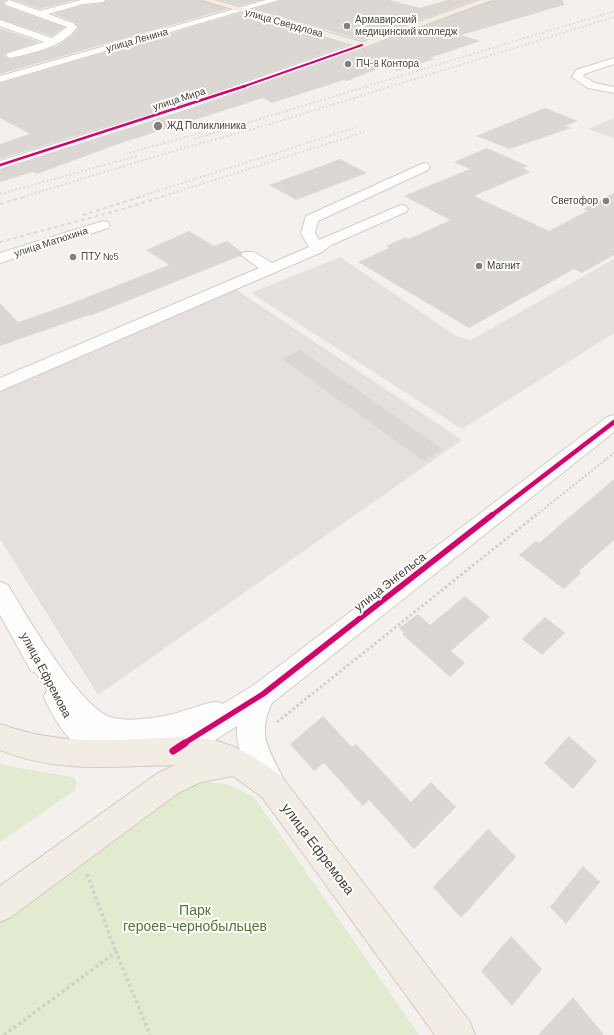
<!DOCTYPE html>
<html>
<head>
<meta charset="utf-8">
<style>
  body { margin:0 }
  canvas { display:block; background:#f3f0ed }
</style>
</head>
<body>
<canvas width="614" height="1035"></canvas>
<script>
const ctx = document.querySelector('canvas').getContext('2d');
ctx.lineJoin = 'round';
function fill(path, color) {
  ctx.fillStyle = color;
  ctx.fill(path, 'evenodd');
}
function strokePath(path, color, width, dash) {
  ctx.strokeStyle = color;
  ctx.lineWidth = width;
  ctx.lineCap = dash ? 'butt' : 'round';
  ctx.setLineDash(dash || []);
  ctx.stroke(path);
}
function write(font, color, halo, rows, align = 'center') {
  ctx.font = font + ' Barlow,sans-serif';
  ctx.lineWidth = 4;
  ctx.setLineDash([]);
  ctx.textBaseline = 'middle';
  ctx.strokeStyle = halo;
  ctx.fillStyle = color;
  for (const [text, x, y, turn = 0] of rows) {
    ctx.save();
    ctx.translate(x, y);
    ctx.rotate((+turn || 0) * Math.PI / 180);
    ctx.textAlign = isNaN(turn) ? turn : align;
    if (halo) ctx.strokeText(text, 0, 0);
    ctx.fillText(text, 0, 0);
    ctx.restore();
  }
}
const industrial = new Path2D(`
  M614,118V138L588,129Z
  M232,287L462,440L98,695L0,539V391Z`);
const green = new Path2D(`
  M0,763L13,767L72,777L76,781V786L74,791L0,842Z
  M201,781L226,784L254,797L419,1035H0V918L168,793Z`);
const parking = new Path2D(`
  M340,257L456,336L471,340L614,259V333L462,429L251,293Z`);
const building = new Path2D(`
  M0,0H6L4,3L5,6L64,27L52,36L0,19Z
  M13,0H75L40,9Z
  M106,0H201L228,9L0,74V28L39,42L8,52L4,55L7,58L11,59L29,55L57,46L72,35L78,28L74,22L53,14L83,5L104,3Z
  M220,0H261L240,6Z
  M280,0H389L420,8L447,0H476L362,40L253,9Z
  M493,0H563L564,5L461,35L480,41L430,58L435,59L397,71L385,66L347,81L344,80L272,103L263,98L238,106L118,144L37,174L33,172L0,182V170L192,109L366,48Z
  M240,13L348,45L183,103L0,159V144L30,134L0,118V83Z
  M545,108L578,121L565,126L571,128L510,149L476,136Z
  M487,148L528,166L523,168L530,172L474,196L549,231L587,211L583,209L614,193V255L582,273L574,269L469,328L358,262L389,248L386,246L406,237L409,239L450,220L404,196L470,169L454,162Z
  M340,159L367,173L296,200L269,185Z
  M189,231L214,246L227,241L242,252L240,256L90,316L89,315L0,346V303L18,322L67,305L169,265L146,250Z
  M300,350L442,449L424,461L282,359Z
  M614,479V540L579,571L581,573L564,589L519,555L536,541L539,543Z
  M465,596L490,617L451,651L465,663L450,677L402,634L404,633L399,628L418,614L430,625Z
  M545,617L565,633L542,655L522,639Z
  M323,716L352,747L356,744L411,802L431,782L456,807L414,849L369,800L363,806L324,763L314,771L290,744Z
  M569,736L597,761L573,789L544,763Z
  M488,829L516,857L461,918L433,887Z
  M583,866L600,882L566,924L550,907Z
  M511,936L542,969L512,1006L481,971Z
  M573,997L604,1035H538Z`);
const pathFar2 = new Path2D(`
  M535,516L614,453`);
const pathFar1 = new Path2D(`
  M277,722L536,515`);
const path = new Path2D(`
  M87,874L116,952
  M4,1035L116,952L150,1035`);
const minor = new Path2D(`
  M9,0L40,11L81,0H105L104,2L83,4L48,14L73,23L77,27C64,47 32,53 11,58L8,57L6,55L8,53L44,42L0,26V20L52,38L67,27L6,5L5,3Z
  M266,0H279L0,82V76Z
  M362,42L365,43V47L191,108L0,169V161L183,104Z
  M614,58V64L584,74L583,76L595,83L614,87V93L588,88L572,77L576,70Z
  M424,163L428,164L430,167L428,170L318,221L315,233L319,240L401,205L406,206L408,209L406,212L331,245L322,252L0,391V378L259,268L241,255L244,252H254L272,263L309,247L301,233L306,216Z
  M103,221L108,222L110,225L108,228L0,263V253Z
  M614,415V432L272,703C254,738 274,756 287,787L282,797L272,802L262,797C250,776 235,751 237,726L183,761L173,765L163,761L159,751L163,742L131,746L133,751L129,761L119,765C78,754 61,735 44,697L47,690L36,673L31,671L0,615V582L8,585C25,614 80,707 110,717C127,722 147,719 165,716C181,713 200,704 215,702C217,701 220,703 223,704L254,685L607,417Z`);
const major = new Path2D(`
  M202,0H215L362,42L480,0H492L362,48Z
  M0,724C46,741 92,742 140,739C165,738 189,735 213,740C239,746 261,761 282,777L470,1022L475,1035H435L262,797L233,776L201,782L178,793L11,917L0,922V886L158,773L175,765C113,766 59,774 0,750Z`);
const railFar1 = new Path2D(`
  M194,139L614,11
  M129,153L200,133
  M0,194L137,156
  M23,197L170,152L267,125L614,17
  M139,197L357,127
  M161,197L364,132`);
const rail = new Path2D(`
  M0,204L27,196
  M83,215L143,196
  M0,242L123,209L164,196`);
const cyclewayFar4 = new Path2D(`
  M242,87L362,45`);
const cyclewayFar3 = new Path2D(`
  M0,165L245,86`);
const cyclewayFar2 = new Path2D(`
  M491,516L614,422`);
const cyclewayFar1 = new Path2D(`
  M183,744L263,694L492,515`);
const cycleway = new Path2D(`
  M173,751L185,743`);
const markers = [
  [347,26,4,"#847f78"],
  [348,64,4,"#847f78"],
  [158,126,5,"#847f78"],
  [606,201,4,"#847f78"],
  [73,257,4,"#847f78"],
  [479,266,4,"#847f78"]
];
const farPoinames = [
  ["Армавирский",355,20],
  ["медицинский колледж",355,32],
  ["ПЧ-8 Контора",356,64],
  ["ЖД Поликлиника",167,126],
  ["Светофор",598,201,"right"],
  ["ПТУ №5",81,257],
  ["Магнит",487,266]
];
const farStreetnames = [
  ["улица Свердлова",284,23,16],
  ["улица Ленина",137,40,-16],
  ["улица Мира",179,99,-18],
  ["улица Матюхина",51,242,-18]
];
const streetNames = [
  ["улица Энгельса",390,582,-38],
  ["улица Ефремова",46,675,62]
];
const nearStreetnames = [
  ["улица Ефремова",318,849,53]
];
const nearParknames = [
  ["Парк",195,910],
  ["героев-чернобыльцев",195,926]
];
fill(industrial, '#e5e0dd');
fill(green, '#e2ebcf');
fill(parking, '#e5e1de');
fill(building, '#dbd8d4');
strokePath(minor, '#d1cecb', 2);
strokePath(major, '#d4cbbc', 2);
strokePath(pathFar2, '#d3d0cb', 2, [2, 2]);
strokePath(pathFar1, '#d3d0cb', 3, [2.5, 2.5]);
strokePath(path, '#d3d0cb', 3.5, [3, 3]);
fill(minor, '#fdfdfc');
fill(major, '#f1ede5');
strokePath(railFar1, '#dadad9', 1.5, [2, 2]);
strokePath(rail, '#dadad9', 2, [3.5, 3.5]);
strokePath(cyclewayFar4, '#d6006c', 2);
strokePath(cyclewayFar3, '#d6006c', 2.5);
strokePath(cyclewayFar2, '#d6006c', 4.5);
strokePath(cyclewayFar1, '#d6006c', 5.5);
strokePath(cycleway, '#d6006c', 7);
for (const [x, y, r, color] of markers) {
  const dot = new Path2D();
  dot.arc(x, y, r, 0, 2 * Math.PI);
  ctx.fillStyle = color;
  ctx.fill(dot);
  strokePath(dot, '#fff', 1.5);
}
write('10px', '#494239', '#fff', farPoinames, 'left');
write('10px', '#494239', '#fff', farStreetnames);
write('12px', '#494239', '#fff', streetNames);
write('14px', '#494239', '#fff', nearStreetnames);
write('14px', '#4f792d', '#fff', nearParknames);
</script>
</body>
</html>
